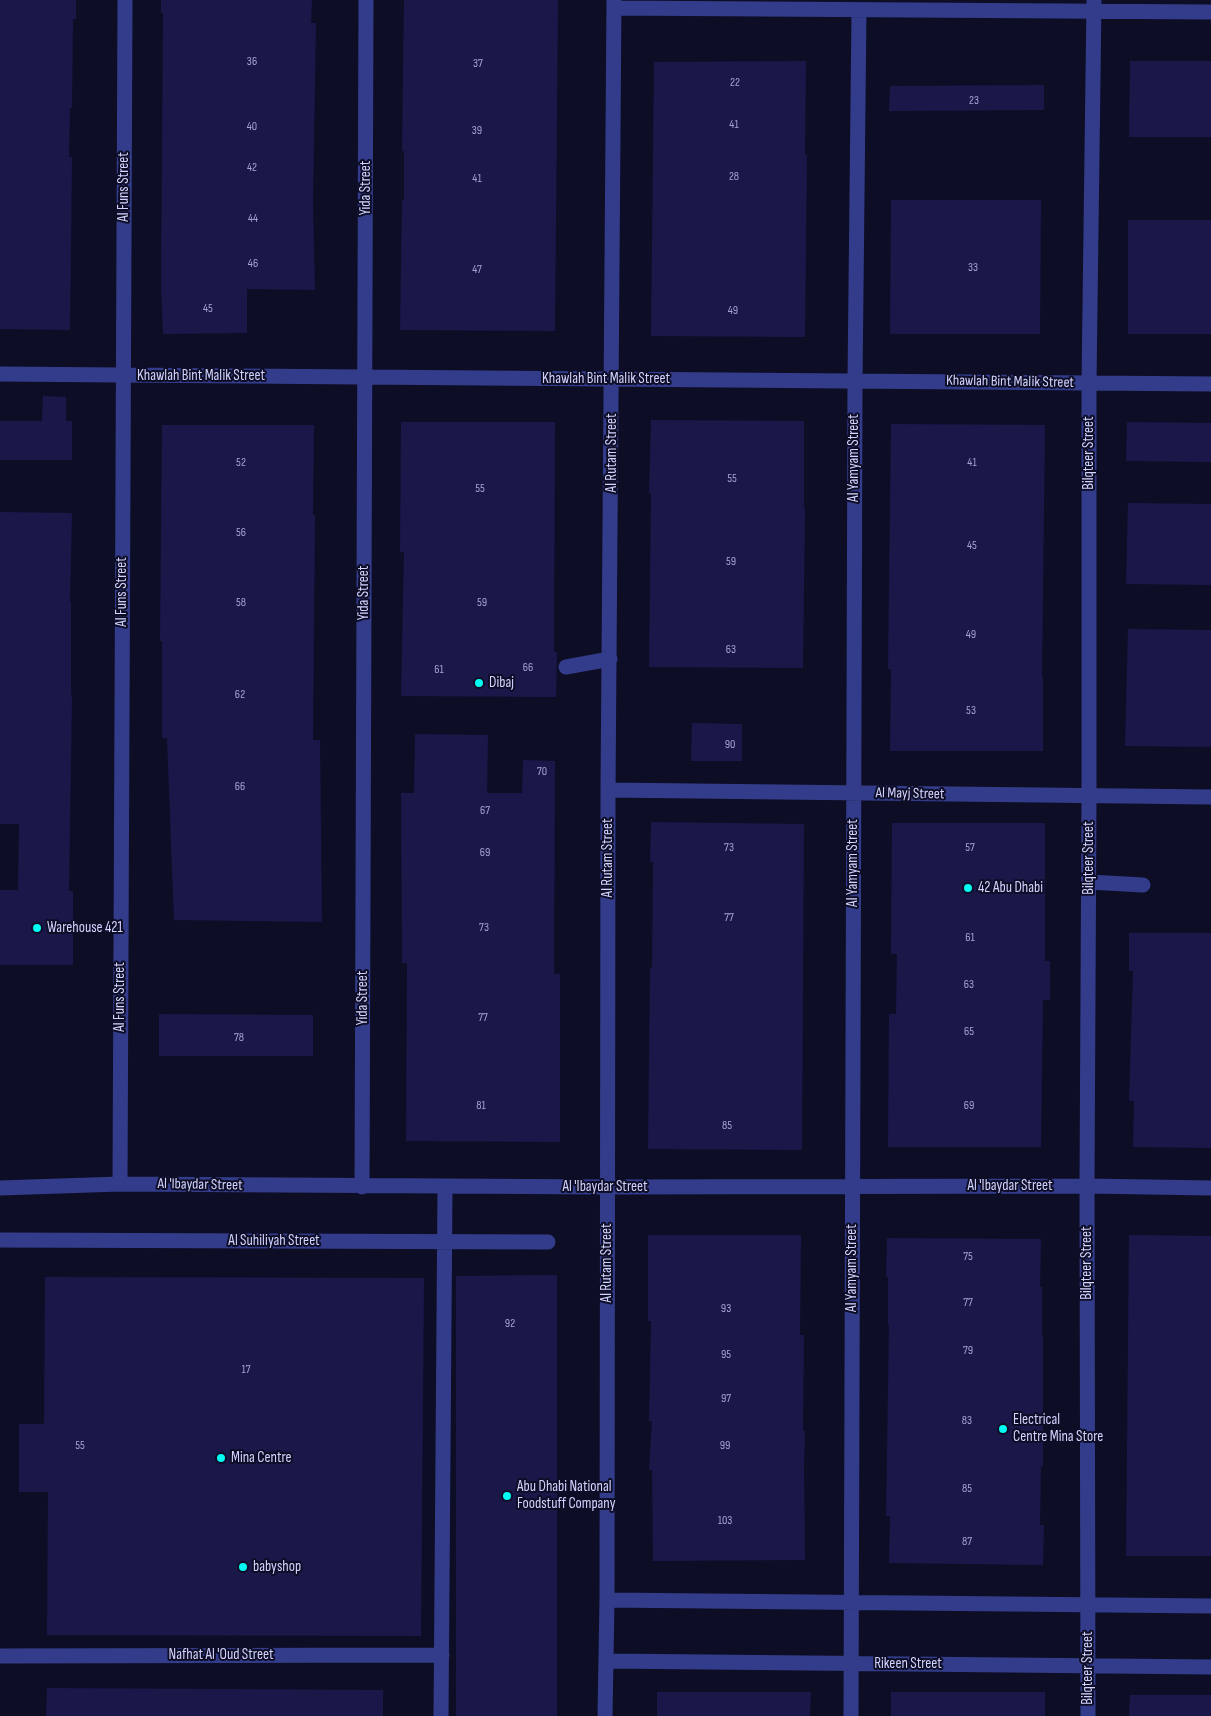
<!DOCTYPE html>
<html>
<head>
<meta charset="utf-8">
<style>
  body { margin:0 }
  canvas { display:block; background:#0d0d26 }
</style>
</head>
<body>
<canvas width="1211" height="1716"></canvas>
<script>
const ctx = document.querySelector('canvas').getContext('2d');
ctx.lineJoin = 'round';
function fill(path, color) {
  ctx.fillStyle = color;
  ctx.fill(path, 'evenodd');
}
function strokePath(path, color, width, dash) {
  ctx.strokeStyle = color;
  ctx.lineWidth = width;
  ctx.lineCap = dash ? 'butt' : 'round';
  ctx.setLineDash(dash || []);
  ctx.stroke(path);
}
function write(font, color, halo, rows, align = 'center') {
  ctx.font = font + ' "Sofia Sans Condensed",sans-serif';
  ctx.lineWidth = 4;
  ctx.setLineDash([]);
  ctx.textBaseline = 'middle';
  ctx.strokeStyle = halo;
  ctx.fillStyle = color;
  for (const [text, x, y, turn = 0] of rows) {
    ctx.save();
    ctx.translate(x, y);
    ctx.rotate((+turn || 0) * Math.PI / 180);
    ctx.textAlign = isNaN(turn) ? turn : align;
    if (halo) ctx.strokeText(text, 0, 0);
    ctx.fillText(text, 0, 0);
    ctx.restore();
  }
}
const building = new Path2D(`
  M0,0H76V19H73L72,108H70L69,157H72L70,330L0,329Z
  M161,0H312L311,23H316L313,203L315,290L247,289V333L163,334L161,288L163,13H161Z
  M404,0H558L555,331L400,330L402,200H404V151H402Z
  M806,61L805,154H807L805,337L651,336L654,62Z
  M1130,61H1211V137H1129Z
  M1044,85V110L889,111L890,86Z
  M891,200H1041L1040,334H890Z
  M1128,220H1211V334H1128Z
  M43,396L66,397V421H72V460H0V421H42Z
  M651,420L804,421V508H805L803,668L649,667L651,494H649Z
  M401,422H555L554,652H557L556,697L401,696L404,552H400Z
  M1127,422L1211,423V462L1126,461Z
  M891,424L1045,425L1042,677H1043V751H890L891,669H888Z
  M162,425H314L313,515H315L313,740H320L322,922L174,920L167,738H162V641H160Z
  M1128,503L1211,504V585L1126,584Z
  M0,512L72,513L70,602H71V695H72L69,891H73V965H0V890H18L19,824H0Z
  M1128,629L1211,630V747L1125,746Z
  M692,723L742,724V761H691Z
  M415,734L488,735L487,793H522L523,760L555,761L554,974H560V1142L406,1141L407,963H402L401,793H414Z
  M651,822L804,824L802,1150L648,1149L650,968H652L653,862H650Z
  M892,823H1045V961H1050V1000H1043L1041,1147H888L889,1014H896L897,954H891Z
  M1129,933H1211V1148L1133,1147L1134,1101H1129L1133,971H1129Z
  M159,1014L313,1015V1056H159Z
  M648,1235H801L800,1335H804L803,1431H805L804,1466L805,1560L653,1561L652,1470H649L652,1421H649L651,1321H648Z
  M1129,1235L1211,1236V1556H1126Z
  M887,1238L1041,1239L1040,1287H1042V1335H1043V1466H1041L1040,1525H1044L1043,1565L889,1563L890,1516H886L889,1325H888V1277H886Z
  M557,1275V1716H456V1276Z
  M45,1277L424,1278L421,1636L47,1635L48,1492H19V1424H44Z
  M47,1688L383,1690V1716H46Z
  M657,1692H811L810,1716H657Z
  M891,1692H1045V1716H891Z
  M1130,1695H1211V1716H1129Z`);
const minor = new Path2D(`
  M614,8L1211,12
  M0,374L1211,384
  M566,667L610,659
  M608,790L1211,797
  M1089,882L1143,885
  M120,1184L125,0
  M362,1187L366,0
  M0,1188L120,1184L607,1187L1087,1186L1211,1188
  M0,1240L548,1242
  M607,1600L1211,1606
  M0,1656L442,1655
  M606,1661L1211,1667
  M441,1716L445,1187
  M605,1716L607,1600L608,790L614,0
  M851,1716L855,381L859,10
  M1088,1716L1087,1186L1089,796V383L1094,0`);
const markers = [
  [479,683,5,"#00fdf3"],
  [968,888,5,"#00fdf3"],
  [37,928,5,"#00fdf3"],
  [1003,1429,5,"#00fdf3"],
  [221,1458,5,"#00fdf3"],
  [507,1496,5,"#00fdf3"],
  [243,1567,5,"#00fdf3"]
];
const numberNames = [
  ["36",252,62],
  ["37",478,64],
  ["22",735,83],
  ["23",974,101],
  ["41",734,125],
  ["40",252,127],
  ["39",477,131],
  ["42",252,168],
  ["28",734,177],
  ["41",477,179],
  ["44",253,219],
  ["46",253,264],
  ["33",973,268],
  ["47",477,270],
  ["45",208,309],
  ["49",733,311],
  ["52",241,463],
  ["41",972,463],
  ["55",732,479],
  ["55",480,489],
  ["56",241,533],
  ["45",972,546],
  ["59",731,562],
  ["58",241,603],
  ["59",482,603],
  ["49",971,635],
  ["63",731,650],
  ["66",528,668],
  ["61",439,670],
  ["62",240,695],
  ["53",971,711],
  ["90",730,745],
  ["70",542,772],
  ["66",240,787],
  ["67",485,811],
  ["73",729,848],
  ["57",970,848],
  ["69",485,853],
  ["77",729,918],
  ["73",484,928],
  ["61",970,938],
  ["63",969,985],
  ["77",483,1018],
  ["65",969,1032],
  ["78",239,1038],
  ["81",481,1106],
  ["69",969,1106],
  ["85",727,1126],
  ["75",968,1257],
  ["77",968,1303],
  ["93",726,1309],
  ["92",510,1324],
  ["79",968,1351],
  ["95",726,1355],
  ["17",246,1370],
  ["97",726,1399],
  ["83",967,1421],
  ["55",80,1446],
  ["99",725,1446],
  ["85",967,1489],
  ["103",725,1521],
  ["87",967,1542]
];
const streetNames = [
  ["Al Funs Street",124,187,-90],
  ["Yida Street",366,188,-90],
  ["Khawlah Bint Malik Street",201,376],
  ["Khawlah Bint Malik Street",606,379],
  ["Khawlah Bint Malik Street",1010,382,1],
  ["Al Rutam Street",612,453,-90],
  ["Bilqteer Street",1089,453,-90],
  ["Al Yamyam Street",854,458,-90],
  ["Al Funs Street",122,592,-90],
  ["Yida Street",364,593,-90],
  ["Al Mayj Street",910,794,1],
  ["Al Rutam Street",608,858,-90],
  ["Bilqteer Street",1089,858,-90],
  ["Al Yamyam Street",853,863,-90],
  ["Al Funs Street",120,997,-90],
  ["Yida Street",363,998,-90],
  ["Al 'Ibaydar Street",200,1185,1],
  ["Al 'Ibaydar Street",1010,1186],
  ["Al 'Ibaydar Street",605,1187],
  ["Al Suhiliyah Street",274,1241],
  ["Al Rutam Street",607,1263,-90],
  ["Bilqteer Street",1087,1263,-90],
  ["Al Yamyam Street",852,1268,-90],
  ["Nafhat Al 'Oud Street",221,1655],
  ["Rikeen Street",908,1664],
  ["Bilqteer Street",1088,1668,-90]
];
const poiNames = [
  ["Dibaj",489,683],
  ["42 Abu Dhabi",978,888],
  ["Warehouse 421",47,928],
  ["Electrical",1013,1420],
  ["Centre Mina Store",1013,1437],
  ["Mina Centre",231,1458],
  ["Abu Dhabi National",517,1487],
  ["Foodstuff Company",517,1504],
  ["babyshop",253,1567]
];
fill(building, '#1a1749');
strokePath(minor, '#333c8a', 15);
for (const [x, y, r, color] of markers) {
  const dot = new Path2D();
  dot.arc(x, y, r, 0, 2 * Math.PI);
  ctx.fillStyle = color;
  ctx.fill(dot);
  strokePath(dot, '#0d0d26', 2);
}
write('12px', '#a4a4d2', null, numberNames);
write('15px', '#d2d3ff', '#0d0d26', streetNames);
write('15px', '#d2d3ff', '#0d0d26', poiNames, 'left');
</script>
</body>
</html>
